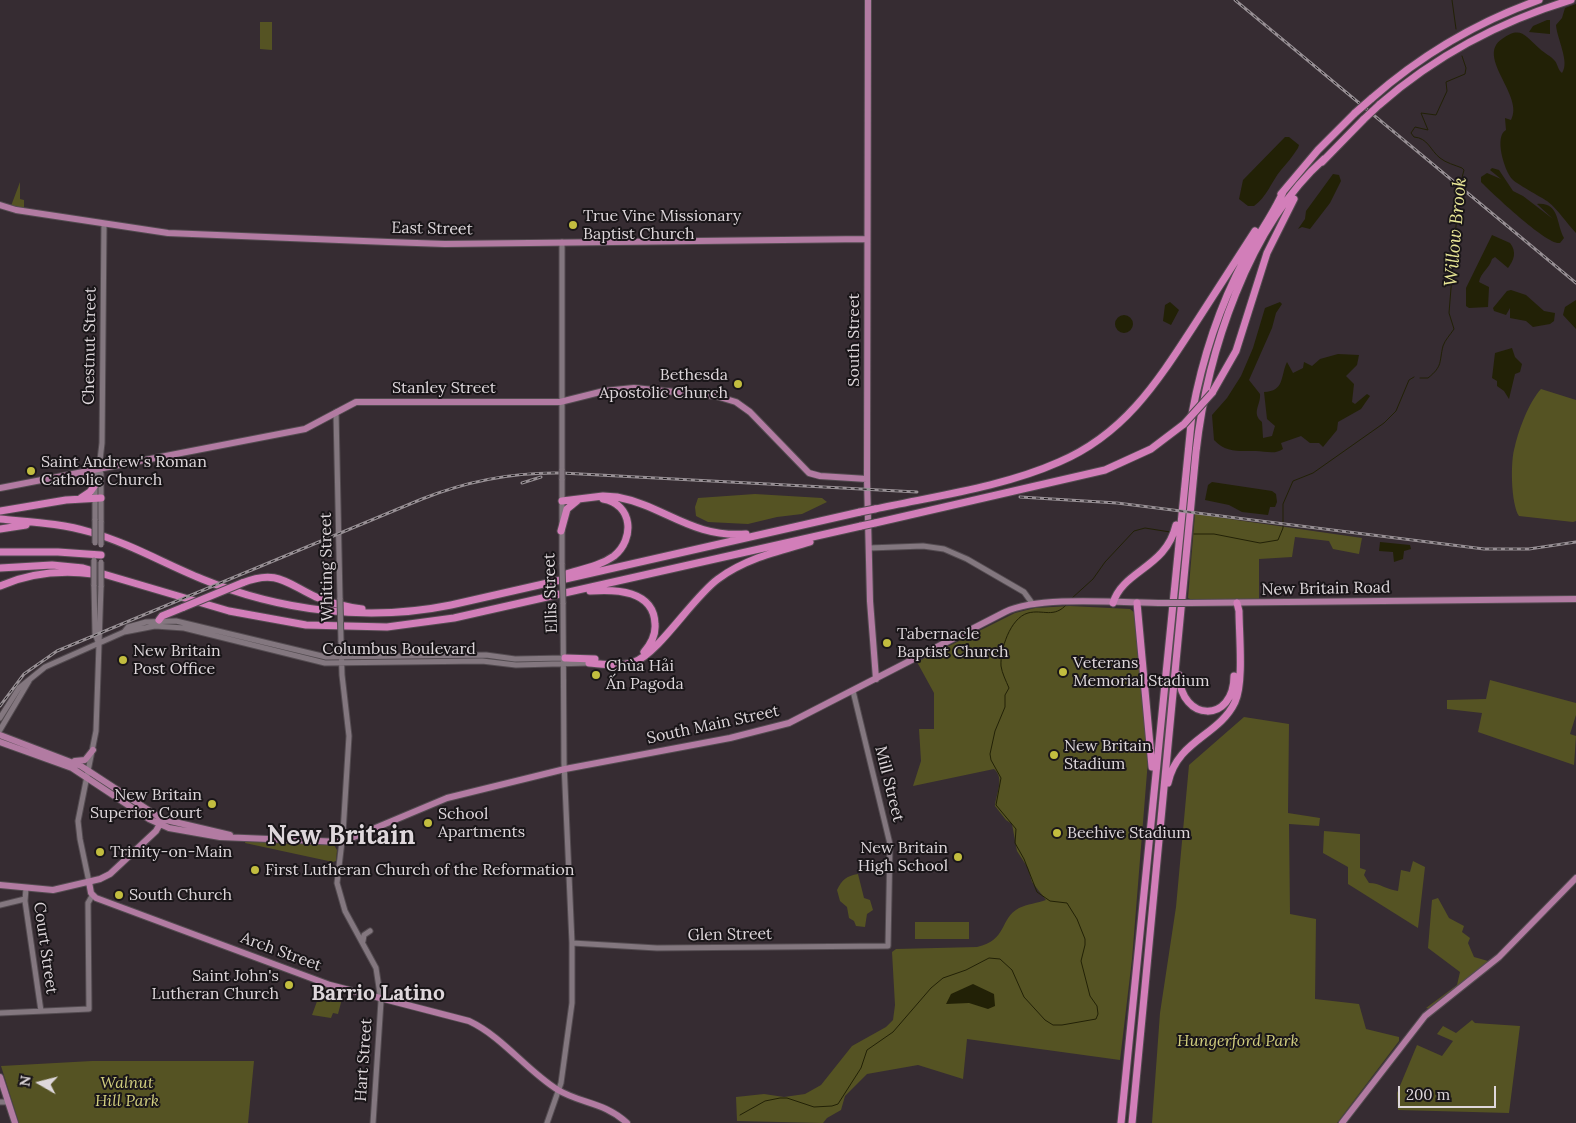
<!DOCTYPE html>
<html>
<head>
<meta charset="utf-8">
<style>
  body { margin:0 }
  #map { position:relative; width:1576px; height:1123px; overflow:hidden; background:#362c32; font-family:Lora,serif }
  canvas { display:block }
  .north { position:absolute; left:15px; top:1058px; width:50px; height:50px; -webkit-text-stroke:4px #1a1619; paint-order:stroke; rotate:278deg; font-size:14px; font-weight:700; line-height:20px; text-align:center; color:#ded7db }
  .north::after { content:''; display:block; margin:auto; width:18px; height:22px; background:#ded7db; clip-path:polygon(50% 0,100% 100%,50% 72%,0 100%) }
  .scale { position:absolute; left:1398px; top:1086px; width:98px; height:22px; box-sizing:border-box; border:2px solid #ded7db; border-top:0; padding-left:6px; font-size:15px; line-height:18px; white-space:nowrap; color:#ded7db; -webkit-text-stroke:4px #1a1619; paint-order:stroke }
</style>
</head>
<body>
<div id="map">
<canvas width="1576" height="1123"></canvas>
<div class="north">N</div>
<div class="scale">200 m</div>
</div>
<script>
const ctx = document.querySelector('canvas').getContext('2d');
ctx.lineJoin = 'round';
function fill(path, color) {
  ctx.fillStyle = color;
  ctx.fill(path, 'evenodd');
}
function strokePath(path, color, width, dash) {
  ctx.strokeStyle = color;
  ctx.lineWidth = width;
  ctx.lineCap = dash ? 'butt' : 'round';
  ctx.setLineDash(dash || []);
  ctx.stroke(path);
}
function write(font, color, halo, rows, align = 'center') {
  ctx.font = font + ' Lora,serif';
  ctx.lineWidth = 4;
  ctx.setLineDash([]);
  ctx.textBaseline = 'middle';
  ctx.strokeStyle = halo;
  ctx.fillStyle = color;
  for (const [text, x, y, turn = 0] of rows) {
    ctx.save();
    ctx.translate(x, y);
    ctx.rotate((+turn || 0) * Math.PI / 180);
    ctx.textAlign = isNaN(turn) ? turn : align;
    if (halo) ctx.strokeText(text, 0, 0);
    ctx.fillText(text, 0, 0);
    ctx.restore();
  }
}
const green = new Path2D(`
  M260,22H272V50L260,49Z
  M20,182V199L24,200V209L11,206Z
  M1541,389L1576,400V521L1573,522L1519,516C1511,504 1510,461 1515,446C1519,429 1529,402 1541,389Z
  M755,494L822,498L827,502L802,514L777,517L748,524L708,522L696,516L695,507L698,498Z
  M1195,514L1341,535L1362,538L1359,554L1333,549L1329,541L1295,537L1292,557L1259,559V599H1190L1188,598Z
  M1070,606L1130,609L1135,613L1148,760L1132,959L1120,1060L967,1039L963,1079L918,1065L867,1074L845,1096L841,1110L827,1118L823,1123L737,1121L736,1097L764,1094L784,1097L805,1094L821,1085L852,1046L886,1027L893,1020L895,1005L892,952L896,949L977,947C1008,940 999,919 1019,908C1027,904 1038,903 1046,900L1032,882L1028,868L1017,851L1012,824L1006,820L995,806C996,794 1005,778 994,769L913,786L921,761L919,729H934V693L917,662L1015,613L1035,608Z
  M1490,680L1576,703V715L1570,734L1576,736L1574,765L1478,732L1482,713L1447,709V700L1486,699Z
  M1244,717L1289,724L1288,813L1320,818L1319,826L1289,824L1290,914L1316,919L1315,999L1359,1004L1366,1029L1399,1037V1041L1337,1123H1152L1160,1013L1176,907L1189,765Z
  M1324,831L1360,834V868L1366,870L1364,875L1369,883C1380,883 1387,890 1398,891L1401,870L1410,872L1413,861L1425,867L1418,928L1348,884V867L1323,853Z
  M246,840L334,845L337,850L336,861L333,862L245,843Z
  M858,874L864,898L870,900L873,910L867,914L865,927L856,926L854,921L849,918L847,907L840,901L837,890C842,880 846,876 858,874Z
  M1438,898L1449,918L1464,926L1462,932L1470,938L1468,943L1474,957L1488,961L1481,969L1430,1009L1426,1008L1457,985L1460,972L1428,948L1432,900Z
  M915,922H969V939H915Z
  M323,985L344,991L338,1014L333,1013L331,1018L312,1015Z
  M1472,1020L1475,1023L1520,1026L1509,1113L1398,1110L1397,1093L1417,1045L1442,1056L1453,1041L1437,1034L1443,1026L1456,1033Z
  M92,1061H254L248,1123H19L1,1066Z`);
const water = new Path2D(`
  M1576,4V233C1566,223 1559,210 1547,201C1541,197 1515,183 1512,179C1504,170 1494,136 1506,130L1505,118L1511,120C1525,96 1475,57 1502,39C1521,25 1525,36 1540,49C1544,53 1551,56 1555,61C1558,65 1558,70 1562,73C1570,62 1557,39 1556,25L1562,18L1565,8Z
  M1547,20H1550V34L1529,32L1533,26Z
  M1285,137H1289L1299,145L1298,148C1293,156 1287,163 1281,170C1271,182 1267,197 1254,206H1248L1239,199L1243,180Z
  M1492,168L1499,170L1513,191L1523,196L1553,219L1537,204C1560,202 1556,224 1564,238L1560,243C1548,246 1493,194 1481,182V177L1487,173L1501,179L1490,170Z
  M1333,174L1339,175L1341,181L1330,203L1310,229L1302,227L1298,229L1305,219L1306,211Z
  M1492,235L1510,243C1517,252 1514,260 1508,268L1495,257L1492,259C1489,269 1481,272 1479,282L1489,287L1488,307L1469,308L1466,306V288Z
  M1511,290L1526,295L1544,311L1555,313L1554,321L1550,324L1533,327L1526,321L1510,318V308L1506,315L1494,311L1493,308L1507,291Z
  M1576,300V329L1563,315L1565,307Z
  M1170,302L1179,310L1171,325L1163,321L1165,305Z
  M1280,302L1282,304L1276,313L1272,328L1249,380L1260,394C1261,405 1251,413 1262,422L1263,438L1272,436L1275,426L1267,419L1264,392C1285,391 1280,377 1287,362L1293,373L1303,368L1304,362L1312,366L1320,359L1338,354L1359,355L1357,365L1346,376L1354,384L1352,402L1355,404L1367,394L1370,396L1361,409L1338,422L1337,430L1323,447L1319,443H1310L1301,436L1281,443L1283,449C1275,455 1265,451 1256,451C1240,451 1226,453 1214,440L1212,415L1227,398L1241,376L1253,348L1265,308Z
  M1115 324a9 9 0 1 1 18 0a9 9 0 1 1-18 0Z
  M1512,348L1515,357L1522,364L1520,372L1515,374L1509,399L1504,391L1497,386V381L1492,378L1495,353Z
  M1212,482L1272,491L1276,494L1277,502L1275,507H1270L1268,515L1242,512L1229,505L1205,500L1208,485Z
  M1380,542L1410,545L1411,549L1404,551L1403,559L1394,562L1393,552L1379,551Z
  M973,984L994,994L995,1006L988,1009L969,1003L946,1004L951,994Z`);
const stream = new Path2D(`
  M1452,0L1456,29
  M1420,378H1428C1443,366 1439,362 1443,346C1445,340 1450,335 1454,329L1449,313L1459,189L1464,170L1462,168C1455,165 1446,163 1440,158C1430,150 1428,138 1414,137L1411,133L1415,127L1428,130L1421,113L1436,115L1447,91L1446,82L1465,74L1466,68L1462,56
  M1194,534H1214L1260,543L1278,540L1283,528V504L1293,481L1313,473L1384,423L1396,411L1409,380L1414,377
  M1071,599L1093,579L1105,562L1134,531L1145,528L1170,532
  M740,1115L765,1101L780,1098H787L814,1107L832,1106L838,1104L861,1068L867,1050L893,1032L931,988L943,978L966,970L989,958L1000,959L1012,970L1024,997L1045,1020L1053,1025H1062L1096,1019L1098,1014L1097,1006L1090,996L1081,961L1085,945V939L1077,919L1067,903L1050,901L1037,892L1024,859L1015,843L1016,829L996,805L1001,778L991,760L990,754L995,731L1005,707V695L1009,688C1006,681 1002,673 1001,666C1000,650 1010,618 1028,613C1043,609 1054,619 1067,604`);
const minor = new Path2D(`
  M562,242V470
  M336,412L340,599
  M95,520V475L99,469
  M101,522V474L99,469L102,443L104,224
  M869,548L923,546L944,549L967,559L1024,592L1032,603
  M562,564V479
  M94,585L95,633L98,642
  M124,632L155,626L184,628L325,663L482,661L516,665L589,663
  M341,641L342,675L349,736L343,833L337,883L345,911L376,968L381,1001L373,1123
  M0,718L19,688L45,667L124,632L128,627L146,622L176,621L326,657L486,655L515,659L565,658
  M0,730L29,681
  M89,882L80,839L78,821L96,731L101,586
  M26,888L25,901L41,1011
  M0,905L25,899
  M363,941L364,935L370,931
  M572,943L657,948L888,946L890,844L853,691
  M0,1013L89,1009L88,903L92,896
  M0,1102H8
  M547,1123L561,1083L572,1003V943L564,763L563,603`);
const major = new Path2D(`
  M868,0L867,479L870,601L876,679
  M0,205L16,210L168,233L388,242L445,244L867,239
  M0,488L305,429L356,402H560L604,391L634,388L716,396L736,402L750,412L809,473L820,476L867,479
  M1190,603L1576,599
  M0,735L81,766L162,819L230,835
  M0,742L72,768L149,819L169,828L220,837L342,842L447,798L565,769L730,738L789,723L1005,612C1040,595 1122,603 1164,603
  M75,761L85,760L93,750
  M89,882L91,893L96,898L330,985L469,1021C503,1037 526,1070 558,1090C582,1104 604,1102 627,1123
  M0,885L53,890L100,879L110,874L156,831L161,822
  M0,1077L15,1123
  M1342,1123L1425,1016L1499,957L1576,878`);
const highway = new Path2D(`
  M1371,99C1420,56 1477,22 1539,0
  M1379,105C1434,57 1501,21 1571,0
  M1322,162L1364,119
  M1281,194L1318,150L1355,113
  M1212,393L1236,351L1267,253L1294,199
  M81,498L90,492L95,485
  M562,501L603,496L617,497C665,506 691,538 746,534
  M875,509C935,496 1003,487 1059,462C1125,434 1158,381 1195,324C1215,293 1235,262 1255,231
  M0,511L66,500L101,498
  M0,519C30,522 61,523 90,532C129,543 165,564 202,579C280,611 368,622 451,605L860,512
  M875,523L1105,470L1151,449L1184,424
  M0,529L26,525
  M561,531L567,509L578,500
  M0,552H58L101,555
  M0,568L52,565L83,568L229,611L306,625L387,627L454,618L861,526
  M566,574C582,569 600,566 614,556C635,539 633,504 603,499
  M242,583C277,569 286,583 316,597C331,603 346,607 362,609
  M0,586C30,573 61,570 93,574
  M590,591C615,589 654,590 655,624C656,635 651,644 644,652
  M1113,603C1123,570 1166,568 1176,525
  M1137,603L1152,767
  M159,620L162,616L184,607
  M565,658L595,659
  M589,663C603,664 620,667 634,662C658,654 693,597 718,579C745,559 778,551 810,542
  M1179,675C1181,723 1234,723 1234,676
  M1168,783C1177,740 1219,736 1235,702C1244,683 1239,633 1239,611L1237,603
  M1121,1123L1192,414C1202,359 1219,307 1245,258C1257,236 1273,215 1283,192
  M1132,1123L1196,452C1207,353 1248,227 1324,159`);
const rail = new Path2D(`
  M1235,0L1576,283
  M522,483L541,477
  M1020,497L1117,503L1484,549H1529L1576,542
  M0,706L24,674L57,651L422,499C467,481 513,472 562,473L917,492`);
const minorBridge = new Path2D(`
  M562,479V470
  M101,522V545
  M95,543V520
  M562,564L563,603
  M94,585V560
  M101,586V562
  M340,599L341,641`);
const majorBridge = new Path2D(`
  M1164,603H1190`);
const highwayBridge = new Path2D(`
  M1355,113L1371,99
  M1364,119L1379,105
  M1184,424L1212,393
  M860,512L875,509
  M861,526L875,523
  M184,607L242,583`);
const markers = [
  [573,225,5,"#c2bd3f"],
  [738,384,5,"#c2bd3f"],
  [31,471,5,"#c2bd3f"],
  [887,643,5,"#c2bd3f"],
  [123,660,5,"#c2bd3f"],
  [1063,672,5,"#c2bd3f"],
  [596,675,5,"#c2bd3f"],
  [1054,755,5,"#c2bd3f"],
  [212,804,5,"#c2bd3f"],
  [428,823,5,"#c2bd3f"],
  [1057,833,5,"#c2bd3f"],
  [100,852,5,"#c2bd3f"],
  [958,857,5,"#c2bd3f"],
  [255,870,5,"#c2bd3f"],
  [119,895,5,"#c2bd3f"],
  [289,985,5,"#c2bd3f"]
];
const poiNames = [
  ["True Vine Missionary",583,216],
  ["Baptist Church",583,234],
  ["Bethesda",728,375,"right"],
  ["Apostolic Church",728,393,"right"],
  ["Saint Andrew's Roman",41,462],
  ["Catholic Church",41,480],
  ["Tabernacle",897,634],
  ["Baptist Church",897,652],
  ["New Britain",133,651],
  ["Post Office",133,669],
  ["Veterans",1073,663],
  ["Memorial Stadium",1073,681],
  ["Chùa Hải",606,666],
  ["Ấn Pagoda",606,684],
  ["New Britain",1064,746],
  ["Stadium",1064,764],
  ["New Britain",202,795,"right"],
  ["Superior Court",202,813,"right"],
  ["School",438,814],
  ["Apartments",438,832],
  ["Beehive Stadium",1067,833],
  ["New Britain",948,848,"right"],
  ["High School",948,866,"right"],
  ["Trinity-on-Main",110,852],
  ["First Lutheran Church of the Reformation",265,870],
  ["South Church",129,895],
  ["Saint John's",279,976,"right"],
  ["Lutheran Church",279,994,"right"]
];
const streetNames = [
  ["East Street",432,229,1],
  ["South Street",854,340,-90],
  ["Chestnut Street",90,346,-89],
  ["Stanley Street",444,388],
  ["Whiting Street",327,567,-91],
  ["New Britain Road",1326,589,-1],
  ["Ellis Street",551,593,-92],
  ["Columbus Boulevard",399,649],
  ["South Main Street",713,725,-12],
  ["Mill Street",889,784,76],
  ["Glen Street",730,935,-1],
  ["Court Street",45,948,82],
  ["Arch Street",281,952,20],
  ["Hart Street",364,1060,-86]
];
const parkNames = [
  ["Hungerford Park",1238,1041],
  ["Walnut",127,1083],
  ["Hill Park",127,1101]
];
const waterNames = [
  ["Willow Brook",1456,232,-85]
];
const districtNames = [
  ["Barrio Latino",378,994]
];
const townNames = [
  ["New Britain",341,837]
];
fill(green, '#555323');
fill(water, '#222106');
strokePath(stream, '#222106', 1);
strokePath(minor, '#534b50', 7);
strokePath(major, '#534b50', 8);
strokePath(highway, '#534b50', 9);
strokePath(minor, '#83777f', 5);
strokePath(major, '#b27ba2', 6);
strokePath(highway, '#d27eb9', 7);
strokePath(rail, '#978f94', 3);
strokePath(rail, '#1a1619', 1, [4]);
strokePath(minorBridge, '#534b50', 7, []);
strokePath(majorBridge, '#534b50', 8, []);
strokePath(highwayBridge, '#534b50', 9, []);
strokePath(minorBridge, '#83777f', 5);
strokePath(majorBridge, '#b27ba2', 6);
strokePath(highwayBridge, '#d27eb9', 7);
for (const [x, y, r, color] of markers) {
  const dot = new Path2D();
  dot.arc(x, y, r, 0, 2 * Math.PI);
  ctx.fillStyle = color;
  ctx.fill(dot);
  strokePath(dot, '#1a1619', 2);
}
write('16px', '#ded7db', '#1a1619', poiNames, 'left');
write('16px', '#ded7db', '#1a1619', streetNames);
write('italic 16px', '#d2cf7f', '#1a1619', parkNames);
write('italic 18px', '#e9e796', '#1a1619', waterNames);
write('bold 21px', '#ded7db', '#1a1619', districtNames);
write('bold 26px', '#ded7db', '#1a1619', townNames);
</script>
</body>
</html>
